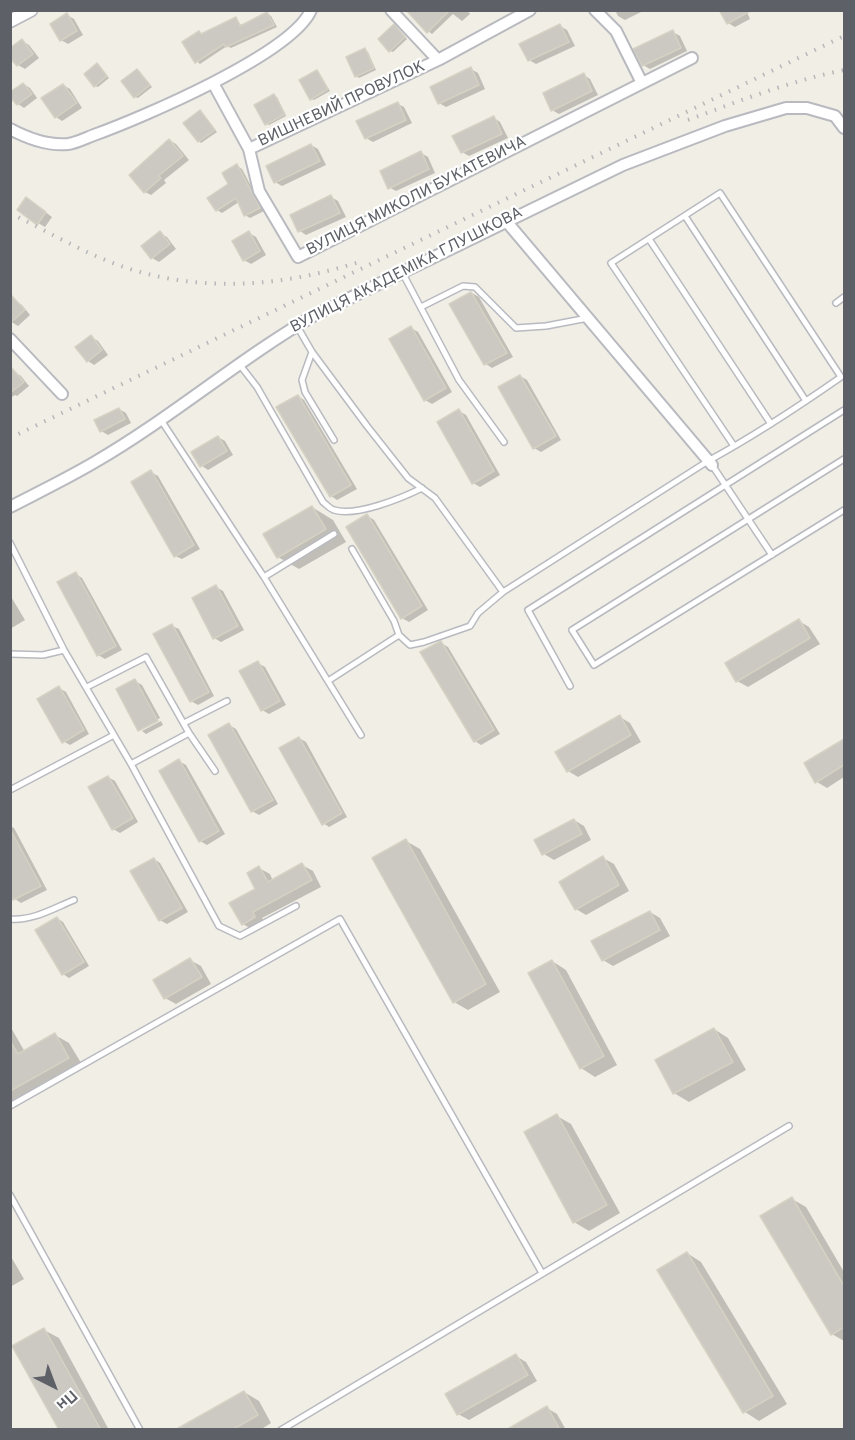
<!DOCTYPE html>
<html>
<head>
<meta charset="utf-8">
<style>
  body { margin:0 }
  #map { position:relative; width:855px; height:1440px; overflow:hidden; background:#f0eee5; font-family:Overpass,sans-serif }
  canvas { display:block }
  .frame { position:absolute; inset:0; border:12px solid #5d6067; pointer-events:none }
  .north { position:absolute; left:24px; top:1356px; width:60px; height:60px; -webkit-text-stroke:4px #fff; paint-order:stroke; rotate:138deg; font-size:16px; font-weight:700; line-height:24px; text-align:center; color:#5d6067 }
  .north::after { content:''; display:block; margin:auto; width:21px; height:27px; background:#5d6067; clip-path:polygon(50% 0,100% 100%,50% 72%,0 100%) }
</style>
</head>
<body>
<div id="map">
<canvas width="855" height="1440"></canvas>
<div class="frame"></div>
<div class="north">Пн</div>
</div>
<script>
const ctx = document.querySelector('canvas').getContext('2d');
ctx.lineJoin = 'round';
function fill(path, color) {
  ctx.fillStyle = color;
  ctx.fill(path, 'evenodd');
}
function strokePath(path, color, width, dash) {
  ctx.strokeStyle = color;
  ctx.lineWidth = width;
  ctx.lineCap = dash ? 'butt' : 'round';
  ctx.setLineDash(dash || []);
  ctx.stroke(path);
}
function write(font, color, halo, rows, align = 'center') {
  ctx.font = font + ' Overpass,sans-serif';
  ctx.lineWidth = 4.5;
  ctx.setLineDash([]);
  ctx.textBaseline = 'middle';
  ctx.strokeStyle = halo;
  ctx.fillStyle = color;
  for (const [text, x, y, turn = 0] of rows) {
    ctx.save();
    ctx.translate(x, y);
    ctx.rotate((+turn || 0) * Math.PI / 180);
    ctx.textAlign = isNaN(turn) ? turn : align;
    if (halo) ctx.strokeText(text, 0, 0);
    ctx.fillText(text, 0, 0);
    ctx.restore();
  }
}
const shadow = new Path2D(`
  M438,10H467L470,14L462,21L453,14L432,34L428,31Z
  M615,10H645L625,20L618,16Z
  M746,10L750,19L735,27L728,23Z
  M267,13L271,16L277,27L231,48L227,46L200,64L197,61L202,35L236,19L242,26Z
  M67,15L74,19L83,35L68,44L61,40Z
  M560,26L567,30L575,46L536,64L529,60Z
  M397,28L407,39L393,52L390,51Z
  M673,32L680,36L687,51L650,69L643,65Z
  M22,41L29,45L39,58L25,69L18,65L10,55Z
  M365,50L368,52L376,70L359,78L356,76Z
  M97,65L109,78L98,87L95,86Z
  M471,69L478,73L485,89L446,107L439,103Z
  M137,70L152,87L138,98L135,97Z
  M317,71L330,91L314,100L311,99Z
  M584,75L590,79L598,95L559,114L552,110Z
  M23,84L30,88L37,98L24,108L18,104Z
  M63,85L70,89L82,108L62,121L56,117Z
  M274,96L277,97L286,116L269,125L266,123Z
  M398,104L404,107L412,123L373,142L366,138Z
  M200,112L217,132L201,143L199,141Z
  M494,118L500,122L508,138L469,156L462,152Z
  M169,140L176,144L189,160L164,180L166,183L151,195L145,192Z
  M311,145L318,149L326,165L282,186L275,182Z
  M421,153L428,157L435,173L396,191L389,187Z
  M237,166L242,169L264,211L250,218L245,215L239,202L222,213L217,210Z
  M331,197L338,201L346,217L306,235L300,231Z
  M33,203L52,217L45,227L38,223Z
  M160,233L167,237L176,249L159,262L152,258Z
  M249,233L256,237L266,255L251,264L244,260Z
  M472,293L479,297L513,357L492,368L486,364L452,304Z
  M15,301L22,305L30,315L18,326L10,321Z
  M411,328L418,332L452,392L432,404L425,400Z
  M91,337L98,341L108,355L94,365L88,361Z
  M14,372L21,376L29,386L17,396L15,395L10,398V375Z
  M520,376L527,380L561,440L541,452L534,448Z
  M298,396L304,400L357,489L337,500L331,496Z
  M119,409L126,413L131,423L108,435L101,431Z
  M459,411L466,415L500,475L480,487L473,483Z
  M218,437L225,441L233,455L208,470L202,466L193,453Z
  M151,472L158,476L200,549L182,559L175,556Z
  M312,507L333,520L346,542L299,569L278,557Z
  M368,516L374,520L428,610L409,622L402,618Z
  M76,574L82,578L122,650L105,659L98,655Z
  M216,587L223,591L244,630L221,642L214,638Z
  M10,595L25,620L10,629Z
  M799,621L809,627L820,644L748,687L737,681Z
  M172,626L179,629L214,696L198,705L191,701Z
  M441,643L448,647L500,734L481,745L475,741Z
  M258,663L265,667L286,705L269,714L262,710Z
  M135,681L142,685L160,718L141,728V731L118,690Z
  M59,688L66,692L89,734L70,745L63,741Z
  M620,717L630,723L641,742L578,777L568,771Z
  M161,721L163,725L146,734L142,731Z
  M229,725L236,729L278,804L259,815L252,811L210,736Z
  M299,738L306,742L347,817L329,827L323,823Z
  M844,741V777L827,788L817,782L806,764Z
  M179,761L186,765L225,834L207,845L200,841Z
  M108,777L115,781L138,822L120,833L113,829Z
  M574,820L584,826L591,840L554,860L544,854Z
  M10,826L14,828L47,890L21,903L15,899L10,892Z
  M406,841L420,849L500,992L468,1010L454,1002Z
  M603,858L614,864L629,891L586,915L576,909Z
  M154,859L160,863L188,912L167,924L160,920Z
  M302,865L313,871L321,887L262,918L265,923L253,930L243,924L257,889L259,868L270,874L273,881Z
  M650,912L660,918L670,936L613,966L603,960Z
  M57,918L63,922L89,966L69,978L63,974Z
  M190,960L201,966L211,984L176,1004L165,998Z
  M552,961L566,970L617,1065L595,1077L581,1068Z
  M10,1026L25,1052L55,1035L69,1043L83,1066L10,1108Z
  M714,1029L728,1038L746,1070L689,1102L674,1093L657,1061Z
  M557,1116L571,1124L620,1213L589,1231L574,1222L526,1133Z
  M792,1199L806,1207L844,1272V1341L832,1334Z
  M687,1253L701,1262L787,1404L759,1421L745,1412L659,1270Z
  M10,1255L24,1279L10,1287Z
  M44,1330L59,1338L109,1430H60Z
  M516,1356L526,1362L537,1381L469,1420L458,1414Z
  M244,1392L259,1401L271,1423L260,1430H179Z
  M547,1408L557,1414L566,1430H509Z`);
const building = new Path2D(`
  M406,10H450L427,33Z
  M719,10H752L727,24Z
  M267,12L274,25L226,47L224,44L195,63L182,42L199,31L201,34L236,17L240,26Z
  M67,13L77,31L60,41L50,24Z
  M394,24L405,37L389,52L378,39Z
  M560,24L569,42L528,61L519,44Z
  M673,30L681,48L642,66L633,49Z
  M22,39L33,54L17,66L10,58V48Z
  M365,48L374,68L355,77L346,57Z
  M97,63L107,76L94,87L84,74Z
  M471,67L479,85L438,104L430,87Z
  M137,69L150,85L134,98L121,81Z
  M317,70L328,89L310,100L299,80Z
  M584,73L592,91L551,111L543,93Z
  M23,83L32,94L17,105L10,97V92Z
  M63,84L77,103L55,118L41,98Z
  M274,94L285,114L265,125L254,105Z
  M398,102L406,120L365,139L356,121Z
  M200,110L215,130L198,142L183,123Z
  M494,116L502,134L461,153L452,136Z
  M169,139L183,156L158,176L161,178L144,193L129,175Z
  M311,144L320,161L274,183L266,166Z
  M421,151L429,169L388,189L380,171Z
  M237,164L260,208L244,216L236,198L216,211L207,198L228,184L222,173Z
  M331,195L340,213L298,232L290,215Z
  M26,197L46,212L37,225L17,210Z
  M160,231L170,244L151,259L141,246Z
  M249,231L260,251L243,261L232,241Z
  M471,292L507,353L484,365L449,304Z
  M10,294L25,310L10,323Z
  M411,326L446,388L424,401L389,339Z
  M91,335L102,350L87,362L75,347Z
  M10,366L24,382L10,393Z
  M520,375L556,436L533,449L498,387Z
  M298,395L351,485L330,497L276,407Z
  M119,408L125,419L100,432L94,420Z
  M459,409L494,471L472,484L437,422Z
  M218,436L227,451L200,467L191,452Z
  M151,470L194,545L174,557L131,482Z
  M312,506L326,529L277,558L263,534Z
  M367,514L422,606L401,619L346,527Z
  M76,572L116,646L97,656L57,582Z
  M216,585L238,626L213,639L192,598Z
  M799,619L810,638L736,682L725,663Z
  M172,624L209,692L190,702L153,634Z
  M441,641L494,730L474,742L420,652Z
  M258,661L280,701L261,711L239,671Z
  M135,679L158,721L138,731L116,689Z
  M59,686L84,730L62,743L37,699Z
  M620,715L631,735L567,772L555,752Z
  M229,723L273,800L251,812L208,735Z
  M299,737L342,813L322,825L279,748Z
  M844,739V765L815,783L804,763Z
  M179,759L219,831L199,842L159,771Z
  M108,776L133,818L112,830L88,787Z
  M574,819L582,834L542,855L534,840Z
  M10,829L41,886L13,900L10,895Z
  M406,839L486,984L453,1003L372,858Z
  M603,856L619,885L575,910L559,882Z
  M154,858L182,908L159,921L130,871Z
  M302,863L312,880L253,912L255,917L242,925L229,903L255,889L247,873L259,866L268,882Z
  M650,911L660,930L602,961L591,941Z
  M57,917L84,962L62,975L35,930Z
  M190,958L202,977L164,999L153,980Z
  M552,960L604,1056L580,1069L528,973Z
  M714,1028L733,1062L673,1094L655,1060Z
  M55,1033L69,1058L10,1091V1041L18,1054Z
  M557,1114L607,1205L573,1223L524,1132Z
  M792,1197L844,1286V1327L831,1335L760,1216Z
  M687,1252L773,1396L743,1413L657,1270Z
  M44,1328L101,1430H59L12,1346Z
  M516,1354L528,1375L457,1415L445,1394Z
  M244,1391L258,1415L232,1430H175Z
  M547,1406L560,1430H506Z`);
const service = new Path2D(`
  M685,216L806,401
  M649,239L771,424
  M402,272L459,380L504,442
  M836,303L844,297
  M421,307L463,286L475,287L516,328L546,326L588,318
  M297,326L312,352L367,426L408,478L435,498L503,592
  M312,352L302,380L305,392L334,440
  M240,365L257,387L323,502C326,504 330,509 334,510C356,517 402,498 422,488
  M161,420L264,577L361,735
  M844,459L572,630L594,665L844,510
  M712,465L772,555
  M10,543L64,650L131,764L219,926L240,936L296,906
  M264,577L334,534
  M399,635L410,645L424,642L470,626L478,613L503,592L708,461C754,436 798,407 841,377L720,193L611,263L734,446
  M10,654L43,655L64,650
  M328,681L399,635L394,621L352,549
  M570,686L528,610L844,410
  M87,687L146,657L189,733L215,771
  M184,723L227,701
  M131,764L189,733
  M10,790L114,735
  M10,919C33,921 54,908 74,900
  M10,1106L340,919L542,1273
  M10,1195L140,1430
  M281,1430L789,1126`);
const minor = new Path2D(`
  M391,10L438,60
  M595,10L616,31L642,83
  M213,83L249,149L438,60L530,10
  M10,129C27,138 48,146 68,144C76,143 86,138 94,135C141,118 292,54 311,10
  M249,149L259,191L298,257L692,58
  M506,221L712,465
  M10,339L62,394
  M10,507C39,492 68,478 95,462C171,418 239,359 315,315L623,165L725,126L786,108H807L835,116L844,128`);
const tertiary = new Path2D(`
  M10,21L31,10`);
const rail = new Path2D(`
  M688,120C739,101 790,81 844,70
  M10,213C49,232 88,256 130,269C207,293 286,286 362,261
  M10,438L844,36`);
const streetNames = [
  ["ВИШНЕВИЙ ПРОВУЛОК",342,105,-25],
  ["ВУЛИЦЯ МИКОЛИ БУКАТЕВИЧА",417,197,-27],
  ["ВУЛИЦЯ АКАДЕМІКА ГЛУШКОВА",407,271,-27]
];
fill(shadow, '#0003');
fill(building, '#cbc9c2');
strokePath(building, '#d5d1c3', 1.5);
strokePath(service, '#b8bac0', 8);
strokePath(minor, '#b8bac0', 14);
strokePath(tertiary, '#b8bac0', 15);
strokePath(service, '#fff', 5);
strokePath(minor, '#fff', 10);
strokePath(tertiary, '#fff', 12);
strokePath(rail, '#b6b7b8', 4, [1.5, 8]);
write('16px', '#5d6067', '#fff', streetNames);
</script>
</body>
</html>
